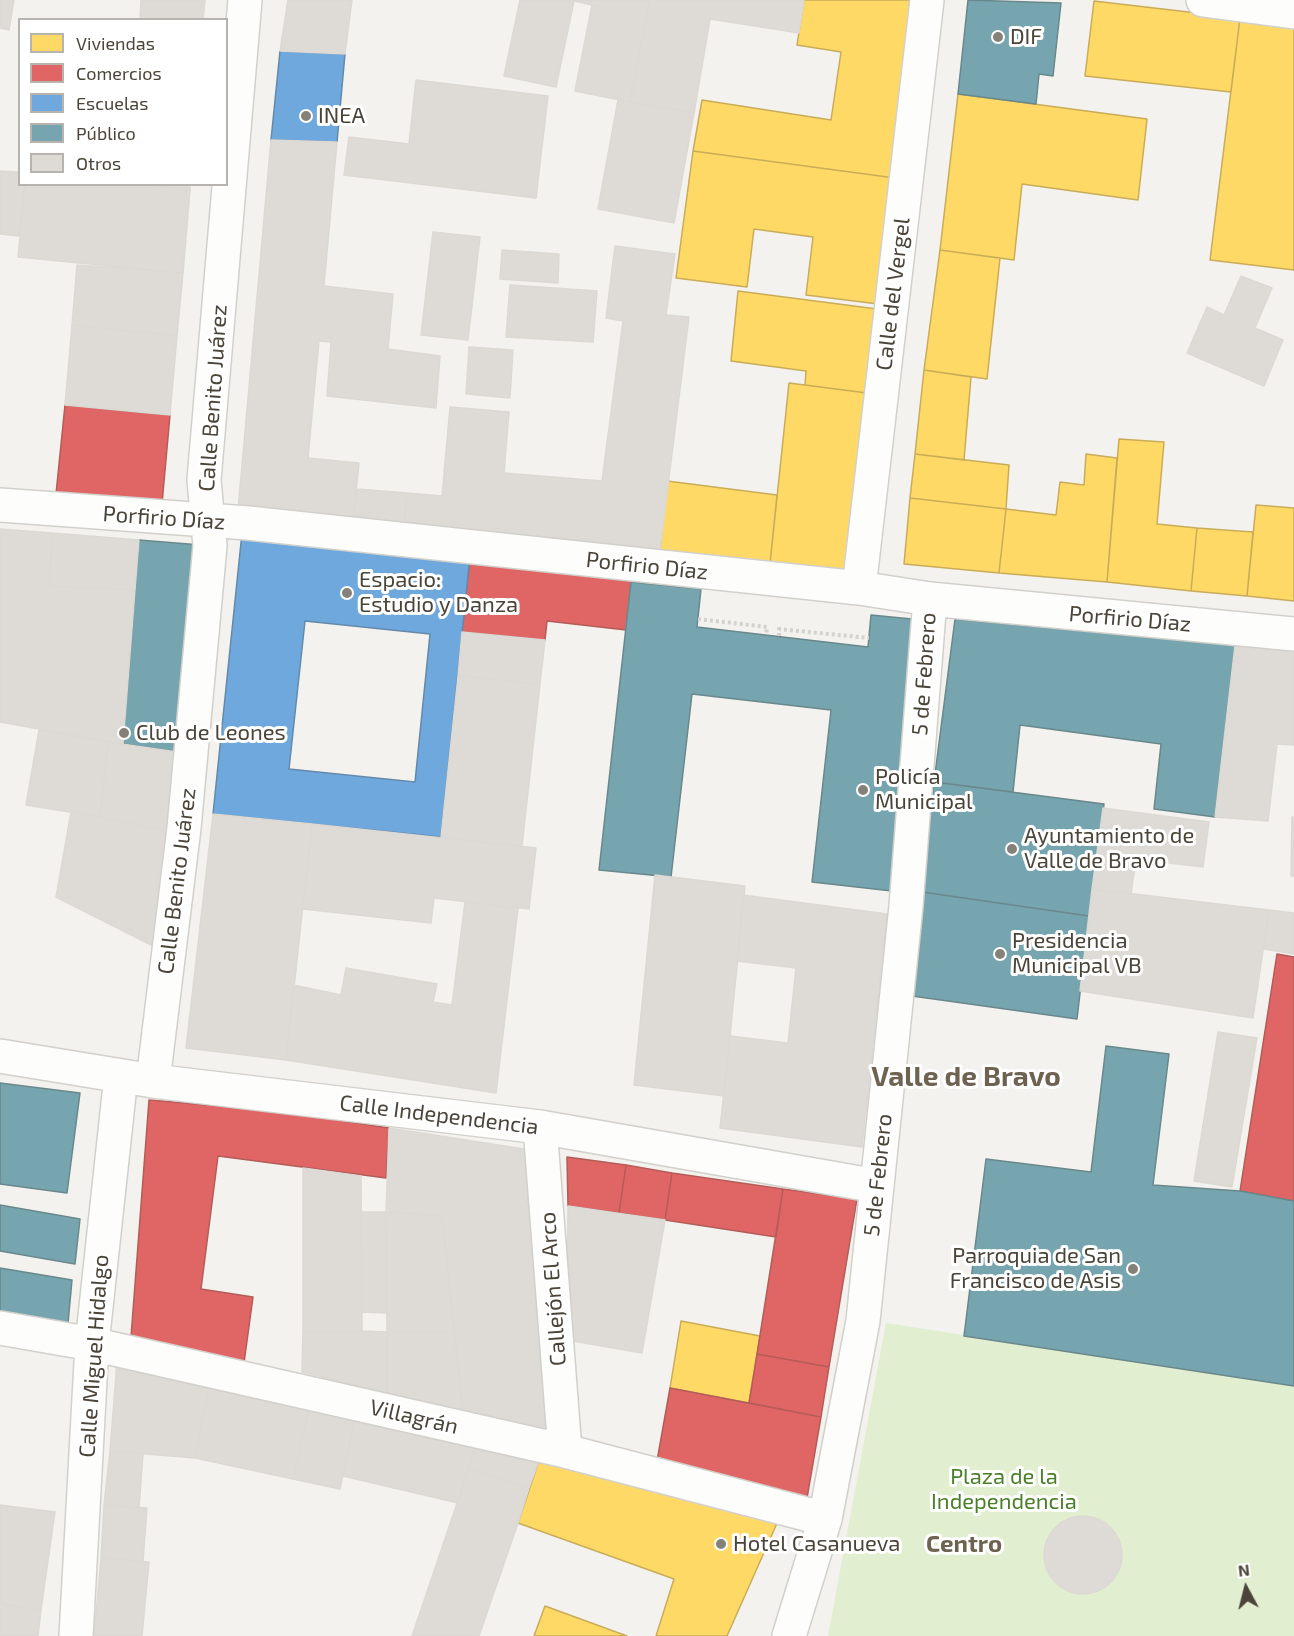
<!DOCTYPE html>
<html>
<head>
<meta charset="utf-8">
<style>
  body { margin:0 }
  #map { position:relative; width:1294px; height:1636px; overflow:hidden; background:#f4f2ee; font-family:"Exo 2",sans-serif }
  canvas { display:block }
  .legend { position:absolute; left:18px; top:18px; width:210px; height:168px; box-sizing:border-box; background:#fff; border:2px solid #b7b4b0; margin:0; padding:8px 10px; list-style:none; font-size:18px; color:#4b4439 }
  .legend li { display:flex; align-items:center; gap:12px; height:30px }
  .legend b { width:30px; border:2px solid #b7b4b0 }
  .north { position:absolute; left:1216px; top:1558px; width:60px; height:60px; -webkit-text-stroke:4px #fff; paint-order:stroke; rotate:353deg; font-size:16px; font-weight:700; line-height:24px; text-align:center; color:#4b4439 }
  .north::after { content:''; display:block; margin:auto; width:21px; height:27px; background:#4b4439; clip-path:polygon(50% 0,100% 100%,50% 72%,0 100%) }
</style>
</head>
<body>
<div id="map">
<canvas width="1294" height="1636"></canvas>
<ul class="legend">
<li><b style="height:16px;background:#ffd966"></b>Viviendas</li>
<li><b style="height:16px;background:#e06666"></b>Comercios</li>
<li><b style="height:16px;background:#6fa8dc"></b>Escuelas</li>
<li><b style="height:16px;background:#76a5af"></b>Público</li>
<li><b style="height:16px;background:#dedbd6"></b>Otros</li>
</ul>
<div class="north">N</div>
</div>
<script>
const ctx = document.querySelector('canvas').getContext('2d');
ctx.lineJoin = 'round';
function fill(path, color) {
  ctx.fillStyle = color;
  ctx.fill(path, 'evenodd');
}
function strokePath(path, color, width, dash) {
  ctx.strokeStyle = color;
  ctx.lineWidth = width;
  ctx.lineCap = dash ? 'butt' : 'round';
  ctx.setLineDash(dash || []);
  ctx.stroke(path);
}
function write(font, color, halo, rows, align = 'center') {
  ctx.font = font + ' "Exo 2",sans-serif';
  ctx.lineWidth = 6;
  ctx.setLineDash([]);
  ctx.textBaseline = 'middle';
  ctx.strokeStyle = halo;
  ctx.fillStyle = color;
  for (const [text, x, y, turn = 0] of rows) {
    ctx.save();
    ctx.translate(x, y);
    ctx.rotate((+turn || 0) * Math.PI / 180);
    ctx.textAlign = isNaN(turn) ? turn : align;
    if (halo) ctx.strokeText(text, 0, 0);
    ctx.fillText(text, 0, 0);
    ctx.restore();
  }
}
const green = new Path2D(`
  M886,1323L1294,1386V1636H828Z`);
const homes = new Path2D(`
  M804,0H920L895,178L693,151L702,100L831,120L841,52L797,45Z
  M1094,1L1240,18L1231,92L1085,76Z
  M1240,18L1294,24V270L1210,260Z
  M958,94L1147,119L1138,200L1022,184L1014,260L940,250Z
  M693,151L895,178L878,304L806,295L813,237L754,229L747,287L676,278Z
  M940,250L1000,258L987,379L924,370Z
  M738,291L877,309L867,393L805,385L806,371L731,361Z
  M924,370L971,377L964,460L915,454Z
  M789,383L867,393L849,570L770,564Z
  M1119,439L1164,442L1157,524L1197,528L1191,591L1107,582Z
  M915,454L1009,465L1006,509L910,498Z
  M1086,454L1117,458L1107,582L999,573L1006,509L1056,515L1060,482L1084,485Z
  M667,481L777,495L770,564L660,550Z
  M910,498L1006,509L999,573L904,564Z
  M1256,505L1294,508V601L1247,596Z
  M1197,528L1253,532L1247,596L1191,591Z
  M681,1321L760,1336L749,1403L670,1388Z
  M541,1455L778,1521L727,1636H656L674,1579L518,1523Z
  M545,1606L627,1636H534Z`);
const shops = new Path2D(`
  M65,405L170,415L162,504L56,494Z
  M470,556L632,574L626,630L547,621L545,640L462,632Z
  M1277,954L1294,957V1201L1240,1191Z
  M149,1100L278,1111L389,1128L386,1178L218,1156L201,1289L253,1297L244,1363L131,1337Z
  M567,1157L626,1165L619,1213L568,1206Z
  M626,1165L672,1173L665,1220L619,1213Z
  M672,1173L783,1189L776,1237L665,1220Z
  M783,1189L857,1199L829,1367L757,1354Z
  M757,1354L829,1367L821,1417L749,1403Z
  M670,1388L821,1417L807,1498L657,1461Z`);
const schools = new Path2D(`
  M280,51L345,54L337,142L271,140Z
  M242,533L470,556L441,837L213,814ZM305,621L430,634L415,782L289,769Z`);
const public = new Path2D(`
  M968,0L1061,3L1053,76L1039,74L1036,104L958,94Z
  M139,540L201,545L184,753L123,744Z
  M631,582L701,589L697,627L868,647L871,615L922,620L892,891L812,882L831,710L692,694L671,877L599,870Z
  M955,619L1235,645L1215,817L1154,809L1161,744L1020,725L1013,792L934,782Z
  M934,782L1104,804L1089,916L922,892Z
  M922,892L1089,916L1077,1019L912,996Z
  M1106,1046L1169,1054L1153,1185L1240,1191L1294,1201V1386L964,1336L986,1159L1091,1172Z
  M0,1083L80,1093L67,1193L0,1184Z
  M0,1205L80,1219L75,1264L0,1251Z
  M0,1268L72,1280L68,1323L0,1311Z`);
const building = new Path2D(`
  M0,0H14L9,30L0,28Z
  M141,0H205L203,20H140Z
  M288,0H352L345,54L280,51Z
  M520,0H650L630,102L575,91L592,5L574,1L556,87L504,76Z
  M650,0H804L799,33L710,19L694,113L630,102Z
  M416,80L548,96L536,198L344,175L349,137L409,144Z
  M618,100L694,113L674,223L598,209Z
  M271,140L337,142L324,286L393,294L388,349L440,356L436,408L327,396L331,342L319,341L308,458L359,463L353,521L238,510Z
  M0,171L20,172V184H25L19,236L0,234Z
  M25,184H136L190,190L183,273L18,257Z
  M136,184H190V190Z
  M433,232L480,237L468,340L421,335Z
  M615,246L675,254L666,315L689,317L660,550L404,526L407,493L442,496L450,407L509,412L504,473L602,481L623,321L606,318Z
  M502,250L559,254L558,283L500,279Z
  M77,265L183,273L177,336L72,325Z
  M1241,276L1272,288L1255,328L1283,340L1264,386L1187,353L1207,307L1224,315Z
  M510,285L597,291L593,342L506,337Z
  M72,325L177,336L170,415L65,405Z
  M469,347L513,350L510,398L466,394Z
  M357,489L407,493L404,526L353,521Z
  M0,529L52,533L49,586L135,590L123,744L0,722Z
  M52,533L139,540L135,590L49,586Z
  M462,632L545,640L540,684L458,676Z
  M1235,645L1294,651V745L1277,744L1268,821L1215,817Z
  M458,676L540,684L522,846L441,837Z
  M39,730L108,742L100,817L26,805Z
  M108,742L184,753L176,833L100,817Z
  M1103,808L1209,822L1203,867L1136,859L1131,894L1092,889Z
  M71,812L176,833L163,951L56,897Z
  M213,814L312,824L286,1060L186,1048Z
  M1292,817H1294V876H1291Z
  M312,824L536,848L529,909L434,898L431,923L303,909Z
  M655,875L745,886L724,1096L634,1085Z
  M1092,889L1269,910L1253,1018L1080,991Z
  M743,895L887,914L862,1147L720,1128L730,1036L788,1043L796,968L737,961Z
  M465,902L518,908L496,1093L286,1060L293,985L341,995L346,968L437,984L433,1002L452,1005Z
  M1269,910L1294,913V954L1264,949Z
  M1218,1032L1257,1038L1232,1187L1194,1181Z
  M389,1128L524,1149L549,1434L463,1412L442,1216L386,1212Z
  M303,1168L361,1176L362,1331L303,1332Z
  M568,1206L665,1220L642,1353L567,1340Z
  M361,1212H386V1313L362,1312Z
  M386,1212L442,1216L454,1331L387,1332Z
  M362,1331L387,1332V1393L302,1372L303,1332Z
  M454,1331L463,1412L387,1393V1332Z
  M117,1362L210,1383L195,1458L110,1451Z
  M210,1383L310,1404L293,1479L195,1458Z
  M310,1404L356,1414L340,1489L293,1479Z
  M356,1414L477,1441L458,1503L343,1476Z
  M477,1441L541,1455L529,1488L469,1468Z
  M110,1451L143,1454L139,1508L104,1505Z
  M469,1468L529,1488L518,1523L479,1636H412Z
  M0,1505L55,1512L41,1610L0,1604Z
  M104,1505L147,1508L143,1561L101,1558Z
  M1044 1555a39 39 0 1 1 78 0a39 39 0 1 1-78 0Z
  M101,1558L149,1562L142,1636H94Z
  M1,1604L41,1610L38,1636H0Z`);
const path = new Path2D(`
  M698,619L767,627L766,635
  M779,636V629L869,638`);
const street = new Path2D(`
  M1203,0L1294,12
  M0,505L248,523L859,588L930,599L1294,634
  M859,588L927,0
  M0,1056L153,1081L540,1127L877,1186
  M153,1081L184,828L210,546L204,480L245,0
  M540,1127L565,1451
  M0,1328L92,1344L565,1451L825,1519
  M76,1636L92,1344L121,1076
  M789,1636L825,1519L863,1321L906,906L930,599`);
const markers = [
  [998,37,6,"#868178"],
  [306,116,6,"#868178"],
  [347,593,6,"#868178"],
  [124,733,6,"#868178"],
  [863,790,6,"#868178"],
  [1012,849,6,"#868178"],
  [1000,954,6,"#868178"],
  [1133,1269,6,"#868178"],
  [721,1544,6,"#868178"]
];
const poiNames = [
  ["DIF",1010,37],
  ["INEA",318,116],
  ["Espacio:",359,580],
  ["Estudio y Danza",359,605],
  ["Club de Leones",136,733],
  ["Policía",875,777],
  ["Municipal",875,802],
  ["Ayuntamiento de",1024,836],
  ["Valle de Bravo",1024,861],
  ["Presidencia",1012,941],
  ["Municipal VB",1012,966],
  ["Parroquia de San",1121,1256,"right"],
  ["Francisco de Asis",1121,1281,"right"],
  ["Hotel Casanueva",733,1544]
];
const streetNames = [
  ["Calle del Vergel",893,294,-83],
  ["Calle Benito Juárez",213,398,-86],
  ["Porfirio Díaz",164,518,4],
  ["Porfirio Díaz",647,566,6],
  ["Porfirio Díaz",1130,619,5],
  ["5 de Febrero",924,674,-86],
  ["Calle Benito Juárez",177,881,-83],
  ["Calle Independencia",439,1115,7],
  ["5 de Febrero",878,1175,-84],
  ["Callejón El Arco",553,1289,-94],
  ["Calle Miguel Hidalgo",94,1356,-86],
  ["Villagrán",414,1417,13]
];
const parkNames = [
  ["Plaza de la",1004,1477],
  ["Independencia",1004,1502]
];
const neighbourhoodNames = [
  ["Centro",964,1544]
];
const districtNames = [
  ["Valle de Bravo",966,1077]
];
fill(green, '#e1eecf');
fill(homes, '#ffd966');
strokePath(homes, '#c9ac58', 1.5);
fill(shops, '#e06666');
strokePath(shops, '#b35c58', 1.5);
fill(schools, '#6fa8dc');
strokePath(schools, '#648aab', 1.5);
fill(public, '#76a5af');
strokePath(public, '#69888c', 1.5);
fill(building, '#dedbd6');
strokePath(building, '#dcd9d4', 1.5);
strokePath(street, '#d2d0cb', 36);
strokePath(path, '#d3d2cc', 4, [3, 3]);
strokePath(street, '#fdfdfc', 33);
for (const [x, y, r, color] of markers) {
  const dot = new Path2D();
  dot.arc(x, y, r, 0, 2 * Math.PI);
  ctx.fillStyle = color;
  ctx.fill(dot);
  strokePath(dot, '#fff', 2);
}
write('22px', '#4b4439', '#fff', poiNames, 'left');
write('22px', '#4b4439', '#fff', streetNames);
write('22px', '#4a7f2a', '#fff', parkNames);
write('bold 24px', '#6e6250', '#fff', neighbourhoodNames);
write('bold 28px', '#6e6250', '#fff', districtNames);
</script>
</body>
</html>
